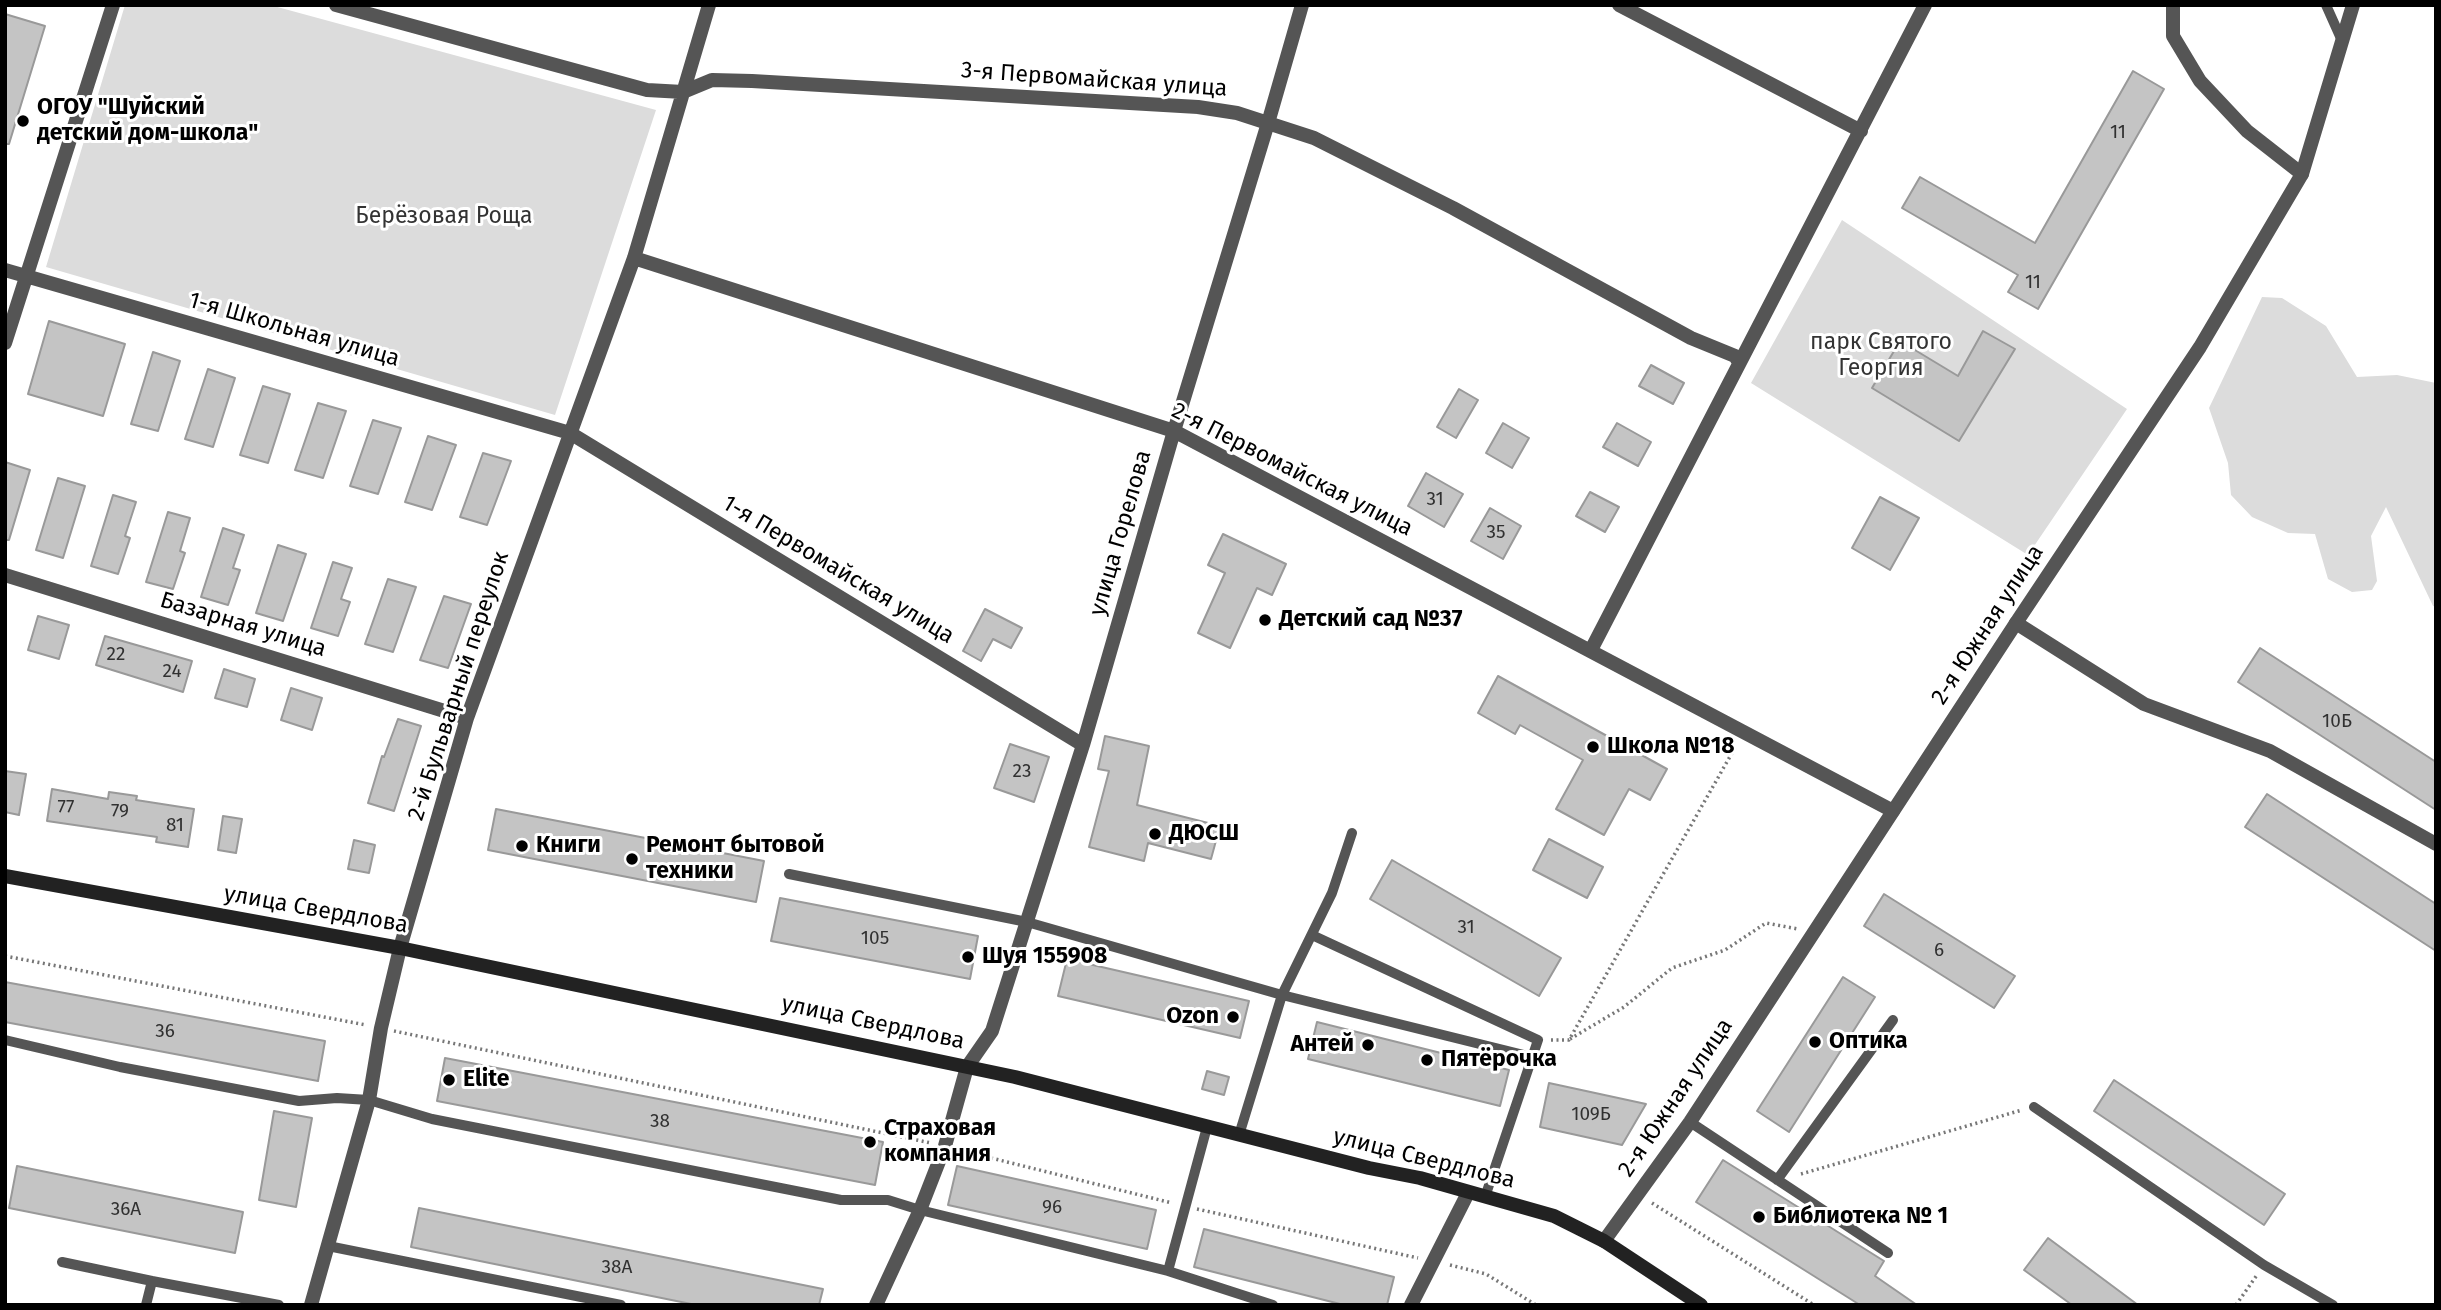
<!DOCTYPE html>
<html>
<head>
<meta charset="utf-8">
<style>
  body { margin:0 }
  #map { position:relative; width:2441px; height:1310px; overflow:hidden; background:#fff; font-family:"Fira Sans",sans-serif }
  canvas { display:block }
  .frame { position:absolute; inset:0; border:7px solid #000; pointer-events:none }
</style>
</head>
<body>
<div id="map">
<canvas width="2441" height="1310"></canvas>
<div class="frame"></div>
</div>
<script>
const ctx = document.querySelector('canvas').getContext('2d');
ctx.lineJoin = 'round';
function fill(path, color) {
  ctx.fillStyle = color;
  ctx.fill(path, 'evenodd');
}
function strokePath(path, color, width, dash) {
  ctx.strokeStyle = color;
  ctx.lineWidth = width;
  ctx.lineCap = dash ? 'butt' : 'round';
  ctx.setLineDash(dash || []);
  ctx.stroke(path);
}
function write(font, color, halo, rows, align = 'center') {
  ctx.font = font + ' "Fira Sans",sans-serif';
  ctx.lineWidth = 6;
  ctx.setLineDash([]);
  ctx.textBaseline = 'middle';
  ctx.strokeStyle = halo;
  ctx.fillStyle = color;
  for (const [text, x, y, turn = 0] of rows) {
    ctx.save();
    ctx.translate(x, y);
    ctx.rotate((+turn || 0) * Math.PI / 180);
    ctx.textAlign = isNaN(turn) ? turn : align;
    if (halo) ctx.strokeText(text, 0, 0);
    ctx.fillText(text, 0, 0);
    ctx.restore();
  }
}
const green = new Path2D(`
  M125,5H270L656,110L555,415L46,267Z
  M1842,220L2127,409L2028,555L1751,383Z
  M2262,297L2282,298L2326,326L2357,377L2397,375L2436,383V607L2433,606L2386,507L2371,536L2377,581L2372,590L2352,592L2328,579L2315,534L2288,533L2252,517L2231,495L2228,463L2209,408Z`);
const building = new Path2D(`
  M5,14L45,26L9,144H5Z
  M2133,71L2164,89L2038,309L2008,292L2018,275L1902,208L1920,177L2035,243Z
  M49,321L125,344L103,416L28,394Z
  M1983,331L2015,349L1959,441L1872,388L1900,341L1958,376Z
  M153,352L180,361L158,431L131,424Z
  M1651,365L1684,383L1673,404L1639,386Z
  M208,369L235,378L213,447L185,439Z
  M263,386L290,394L268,463L240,455Z
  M1459,389L1478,400L1456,438L1437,427Z
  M318,403L346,411L323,478L295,470Z
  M373,420L401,428L378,494L350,486Z
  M1503,423L1529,438L1512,468L1486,453Z
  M1617,423L1651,442L1638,466L1603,447Z
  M428,436L456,445L432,510L405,502Z
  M483,453L511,461L487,525L460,517Z
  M5,462L30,470L9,540H5Z
  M1426,473L1463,494L1444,527L1408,506Z
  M58,478L85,486L63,558L36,550Z
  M1590,492L1619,507L1605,532L1576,516Z
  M113,495L136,502L125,536L130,538L118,574L91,566Z
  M1880,497L1919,518L1890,570L1852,548Z
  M1490,508L1521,526L1503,559L1471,541Z
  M168,512L190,518L180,551L185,553L173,589L146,582Z
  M223,528L244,535L233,568L240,570L228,605L201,597Z
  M1223,534L1286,564L1272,595L1257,588L1230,648L1198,633L1225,573L1208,565Z
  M278,545L306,554L283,621L256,613Z
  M333,562L352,568L341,599L350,602L338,636L311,628Z
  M388,579L416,587L393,652L365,644Z
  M444,596L471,604L448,668L420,660Z
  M985,609L1022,628L1011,648L993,639L981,661L963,651Z
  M38,616L69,625L59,659L28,650Z
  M105,636L192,661L183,692L96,665Z
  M2260,648L2436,762V810L2238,682Z
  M224,669L255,679L247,707L215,698Z
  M1498,676L1667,769L1650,800L1629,789L1604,835L1556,809L1583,760L1520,725L1515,734L1478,713Z
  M291,688L322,698L312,730L281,720Z
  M398,719L421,726L394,811L368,803L382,756L384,757Z
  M1105,736L1149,746L1137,805L1220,826L1211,859L1148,843L1144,861L1089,847L1109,771L1098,769Z
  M1010,744L1049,757L1034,802L994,788Z
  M5,771L26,774L19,815L5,812Z
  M52,789L108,799L109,792L137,796L136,800L194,809L188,847L156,842L157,837L47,821Z
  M2267,794L2436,904V951L2245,827Z
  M496,809L764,861L756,902L488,850Z
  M223,816L242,819L236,853L218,850Z
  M1549,839L1603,867L1587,898L1533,870Z
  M354,840L375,845L369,873L348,869Z
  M1392,860L1561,958L1539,996L1370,899Z
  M1884,894L2015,976L1994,1008L1864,926Z
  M780,898L978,936L970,979L771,941Z
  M1067,959L1249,1001L1240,1038L1058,996Z
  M1843,977L1875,997L1789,1132L1757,1111Z
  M5,982L325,1041L318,1081L5,1022Z
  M1317,1022L1509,1070L1500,1106L1308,1059Z
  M445,1058L883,1142L875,1185L437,1101Z
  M1207,1071L1229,1077L1224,1095L1202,1089Z
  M2114,1080L2285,1194L2264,1225L2094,1111Z
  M1549,1083L1646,1104L1622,1145L1540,1127Z
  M274,1111L312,1118L296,1207L259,1200Z
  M1723,1160L1884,1261L1875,1276L1917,1305H1860L1696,1202Z
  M17,1166L243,1212L235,1253L9,1208Z
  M957,1166L1156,1210L1147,1249L948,1205Z
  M419,1208L823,1289L819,1305H696L411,1247Z
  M1204,1229L1394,1277L1387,1305H1344L1194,1267Z
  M2048,1238L2138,1305H2072L2024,1270Z`);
const path = new Path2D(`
  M5,956L366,1025
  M394,1031L931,1143
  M1570,1039L1624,1007L1672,968L1725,950L1766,923L1798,929
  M1551,1040H1569L1736,746
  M959,1150L1172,1203
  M1801,1174L2022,1110
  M1652,1203L1814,1305
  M1197,1209L1418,1258
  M1450,1265L1486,1274L1536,1305
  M2236,1305L2257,1275`);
const service = new Path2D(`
  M2326,5L2343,43
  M789,874L1027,922L1282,995L1532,1057
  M1312,935L1538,1040L1485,1197
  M5,1040L120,1067L299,1101L337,1098L369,1100L432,1119L841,1200H888L920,1210L1168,1271L1273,1305
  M2034,1107L2264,1265L2333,1305
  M1690,1122L1888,1253
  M1239,1135L1282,995L1332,893L1352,833
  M1777,1180L1893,1020
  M328,1246L621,1305
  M62,1262L152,1281
  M1168,1271L1207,1127
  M146,1305L152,1281L279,1305`);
const minor = new Path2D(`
  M336,5L647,90L683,92L712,80L752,81L1198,107L1237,113L1314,138L1453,208L1691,338L1735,356L1739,362
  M1619,5L1861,131
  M2173,5V36L2200,81L2247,131L2302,174
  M634,258L1174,431L1893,811
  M5,270L570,433L1083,745
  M5,343L113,5
  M5,575L467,718
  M2016,623L2144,704L2270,751L2436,844
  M1591,650L1925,5
  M311,1305L369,1100L381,1028L400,948L467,718L634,258L709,5
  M876,1305L920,1210L945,1146L967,1067L992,1031L1083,745L1174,431L1268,123L1302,5
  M1411,1305L1468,1193`);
const tertiary = new Path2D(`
  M1604,1241L1690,1122L2016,623L2200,347L2302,174L2353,5`);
const secondary = new Path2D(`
  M5,876L400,948L1015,1077L1369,1168L1420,1178L1554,1216L1604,1241L1701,1305`);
const markers = [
  [23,121,7,"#000"],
  [1265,620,7,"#000"],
  [1593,747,7,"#000"],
  [1155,834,7,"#000"],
  [522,846,7,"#000"],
  [632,859,7,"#000"],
  [968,957,7,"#000"],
  [1233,1017,7,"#000"],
  [1815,1042,7,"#000"],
  [1368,1045,7,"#000"],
  [1427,1060,7,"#000"],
  [449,1080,7,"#000"],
  [870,1142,7,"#000"],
  [1759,1217,7,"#000"]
];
const numberNames = [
  ["11",2118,133],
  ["11",2033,283],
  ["31",1435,500],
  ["35",1496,533],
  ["22",116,655],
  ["24",172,672],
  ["10Б",2337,722],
  ["23",1022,772],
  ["77",66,808],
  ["79",120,812],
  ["81",175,826],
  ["31",1466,928],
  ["105",875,939],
  ["6",1939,951],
  ["36",165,1032],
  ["109Б",1591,1115],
  ["38",660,1122],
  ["96",1052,1208],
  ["36А",126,1210],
  ["38А",617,1268]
];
const streetNames = [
  ["3-я Первомайская улица",1094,80,4],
  ["1-я Школьная улица",294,330,16],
  ["2-я Первомайская улица",1292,470,27],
  ["улица Горелова",1121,533,-74],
  ["1-я Первомайская улица",838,570,31],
  ["Базарная улица",243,625,17],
  ["2-я Южная улица",1988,625,-57],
  ["2-й Бульварный переулок",459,686,-72],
  ["улица Свердлова",316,910,10],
  ["улица Свердлова",873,1023,12],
  ["2-я Южная улица",1676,1098,-56],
  ["улица Свердлова",1424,1159,14]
];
const poiNames = [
  ["ОГОУ \"Шуйский",37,108],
  ["детский дом-школа\"",37,134],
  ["Детский сад №37",1279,620],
  ["Школа №18",1607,747],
  ["ДЮСШ",1169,834],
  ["Книги",536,846],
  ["Ремонт бытовой",646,846],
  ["техники",646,872],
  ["Шуя 155908",982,957],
  ["Ozon",1219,1017,"right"],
  ["Оптика",1829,1042],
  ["Антей",1354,1045,"right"],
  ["Пятёрочка",1441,1060],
  ["Elite",463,1080],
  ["Страховая",884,1129],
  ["компания",884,1155],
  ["Библиотека № 1",1773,1217]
];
const parkNames = [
  ["Берёзовая Роща",444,217],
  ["парк Святого",1881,343],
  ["Георгия",1881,369]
];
fill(green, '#dcdcdc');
fill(building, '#c4c4c4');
strokePath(building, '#999', 2);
strokePath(path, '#777', 3.5, [2, 3.5]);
strokePath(service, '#555', 10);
strokePath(minor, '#555', 14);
strokePath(tertiary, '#555', 14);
strokePath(secondary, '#222', 14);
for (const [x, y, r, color] of markers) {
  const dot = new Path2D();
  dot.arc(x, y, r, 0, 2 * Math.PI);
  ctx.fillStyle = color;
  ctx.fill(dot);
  strokePath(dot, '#fff', 2.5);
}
write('19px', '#313131', null, numberNames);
write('23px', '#000', '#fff', streetNames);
write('bold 23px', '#000', '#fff', poiNames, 'left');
write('23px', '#333', '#fff', parkNames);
</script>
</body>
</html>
